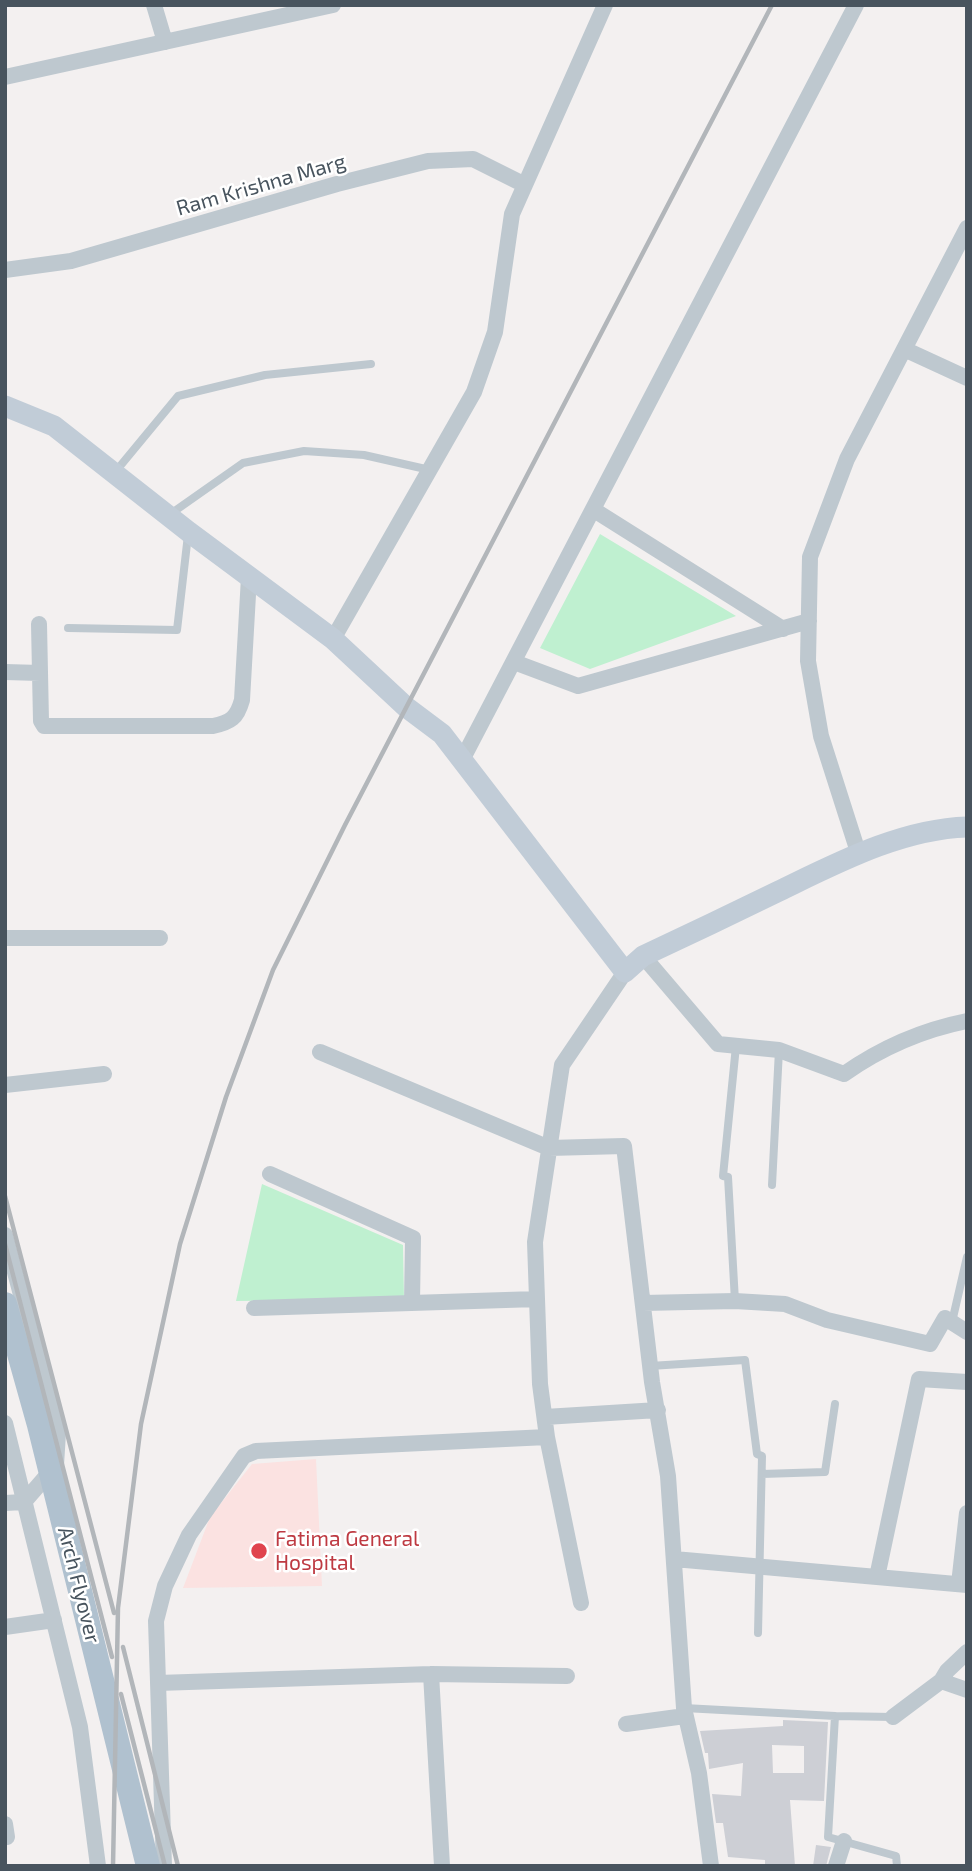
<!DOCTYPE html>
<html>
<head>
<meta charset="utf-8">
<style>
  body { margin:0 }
  #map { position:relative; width:972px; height:1871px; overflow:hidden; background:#f3f0f0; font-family:"Exo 2",sans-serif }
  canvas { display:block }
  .frame { position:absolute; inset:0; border:7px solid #48545e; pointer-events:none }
</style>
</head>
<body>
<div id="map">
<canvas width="972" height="1871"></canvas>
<div class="frame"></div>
</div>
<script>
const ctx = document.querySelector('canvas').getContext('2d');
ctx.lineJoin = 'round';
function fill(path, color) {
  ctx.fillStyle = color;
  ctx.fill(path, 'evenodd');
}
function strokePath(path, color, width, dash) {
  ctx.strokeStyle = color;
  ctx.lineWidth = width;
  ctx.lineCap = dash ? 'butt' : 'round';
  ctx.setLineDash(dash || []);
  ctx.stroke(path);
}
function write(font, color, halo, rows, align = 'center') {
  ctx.font = font + ' "Exo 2",sans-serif';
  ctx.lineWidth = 5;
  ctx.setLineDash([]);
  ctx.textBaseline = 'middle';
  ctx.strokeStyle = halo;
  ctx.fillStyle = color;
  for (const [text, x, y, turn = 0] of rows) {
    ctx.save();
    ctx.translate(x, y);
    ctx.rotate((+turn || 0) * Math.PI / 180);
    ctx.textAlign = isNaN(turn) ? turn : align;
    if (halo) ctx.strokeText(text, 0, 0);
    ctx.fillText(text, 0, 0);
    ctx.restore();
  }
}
const medical = new Path2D(`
  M316,1459L322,1586L183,1588L210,1517L252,1464Z`);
const green = new Path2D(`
  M600,534L736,616L590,669L540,648Z
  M262,1184L403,1245L404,1299L236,1301Z`);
const building = new Path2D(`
  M783,1720L828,1722L824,1801L790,1800L795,1866H765V1860L728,1857L723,1823H716L712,1794L741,1796L743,1763L709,1769L708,1753H705L700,1731L783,1726ZM772,1745L804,1746V1773H773Z
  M816,1845L831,1847L826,1866H813Z`);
const lane = new Path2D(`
  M116,471L178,396L265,375L371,364
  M169,515L243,463L304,451L364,455L430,470
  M68,628L177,630L188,535
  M772,1185L779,1050
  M735,1301L728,1177L723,1176L736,1046
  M952,1322L967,1257
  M650,1366L745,1360L757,1454L762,1456L758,1633
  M762,1474L825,1472L835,1404
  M684,1708L835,1716
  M893,1717L835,1716L828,1837L896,1856L897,1866`);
const street = new Path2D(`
  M154,5L165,42
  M5,77L333,5
  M5,270L71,261L337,184L428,161L473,159L525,185
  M904,349L967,378
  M594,510L783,629
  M39,624L41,721L44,726H213C231,722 237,718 242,700L249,577
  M333,639L474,392L495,332L512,214L605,5
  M514,662L578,686L809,621
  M5,672L40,673
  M462,760L856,5
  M859,855L821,736L808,661L810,557L847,459L967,228
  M5,938H160
  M643,956L718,1044L779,1050L844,1074C881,1048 922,1030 967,1021
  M320,1052L549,1148L624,1146L652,1382L668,1476L684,1708L699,1773L711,1866
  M5,1085L104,1074
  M270,1174L413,1238L412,1303
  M5,1235L58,1433L56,1465L24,1502L5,1503
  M643,1303L735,1301L785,1304L827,1320L930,1344L945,1318L967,1332
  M254,1308L537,1299
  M545,1417L658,1410
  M5,1423L80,1727L98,1866
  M674,1559L967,1585
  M877,1577L919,1379L967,1382
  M959,1584L967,1513
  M581,1603L547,1437L540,1384L535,1242L562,1065L625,972
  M5,1627L54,1620
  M431,1674L442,1866
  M941,1681L967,1690
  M158,1683L431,1674L567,1676
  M893,1717L941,1681L947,1671L967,1652
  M626,1724L685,1716
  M5,1824L7,1837H5
  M164,1866L156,1621L165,1586L189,1535L244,1456L256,1451L547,1437
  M836,1866L844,1841`);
const secondary = new Path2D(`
  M5,406L54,426L189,532L333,639L406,707L442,734L625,972L643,956C688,935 734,913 779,891C837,863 901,829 967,827`);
const primary = new Path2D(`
  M5,1304L39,1425L148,1866`);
const rail = new Path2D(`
  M5,1196L114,1613
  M5,1244L112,1657
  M123,1647L178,1866
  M121,1694L165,1866
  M113,1866L118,1608L141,1424L180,1244L226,1097L273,970L345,825L772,5`);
const markers = [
  [259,1551,9,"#e0444e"]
];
const streetNames = [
  ["Ram Krishna Marg",261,185,-16],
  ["Arch Flyover",79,1585,76]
];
const healthNames = [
  ["Fatima General",275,1539],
  ["Hospital",275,1563]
];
fill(medical, '#fbe2e1');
fill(green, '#bff0d0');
fill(building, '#cdcfd5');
strokePath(lane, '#bec8cf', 8);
strokePath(street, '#bec8cf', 16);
strokePath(secondary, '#c1ccd7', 21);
strokePath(primary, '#b0c1cf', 24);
strokePath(rail, '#b2b6ba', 4.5);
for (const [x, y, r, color] of markers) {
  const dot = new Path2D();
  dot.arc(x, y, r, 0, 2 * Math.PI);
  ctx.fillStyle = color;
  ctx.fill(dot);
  strokePath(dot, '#fff', 2.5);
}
write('21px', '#48545e', '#fff', streetNames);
write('21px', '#be3a42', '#fff', healthNames, 'left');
</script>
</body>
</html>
